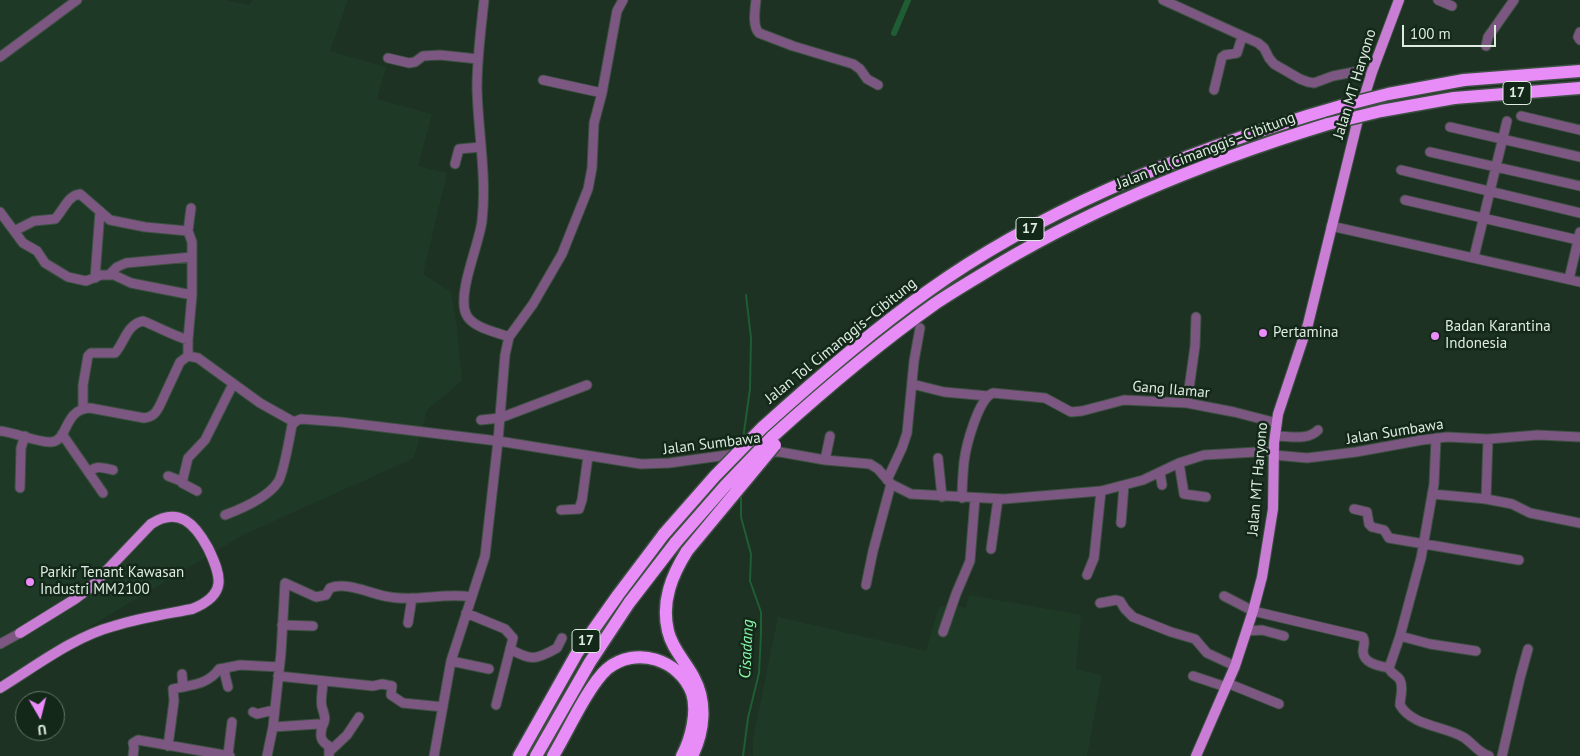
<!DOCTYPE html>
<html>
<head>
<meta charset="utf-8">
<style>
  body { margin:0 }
  #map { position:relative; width:1580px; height:756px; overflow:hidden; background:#1d3223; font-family:"PT Sans",sans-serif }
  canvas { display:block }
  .north { position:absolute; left:15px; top:691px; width:50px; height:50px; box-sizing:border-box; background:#132819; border:1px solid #647669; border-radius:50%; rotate:172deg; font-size:14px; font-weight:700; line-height:20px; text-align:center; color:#deebe1 }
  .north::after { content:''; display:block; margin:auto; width:18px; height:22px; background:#ec8cfb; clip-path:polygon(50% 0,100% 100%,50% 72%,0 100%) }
  .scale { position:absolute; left:1402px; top:25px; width:94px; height:22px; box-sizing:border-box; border:2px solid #deebe1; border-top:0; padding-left:6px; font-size:15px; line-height:18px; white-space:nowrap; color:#deebe1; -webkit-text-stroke:4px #132819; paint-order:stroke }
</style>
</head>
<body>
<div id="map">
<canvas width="1580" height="756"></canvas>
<div class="north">U</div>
<div class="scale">100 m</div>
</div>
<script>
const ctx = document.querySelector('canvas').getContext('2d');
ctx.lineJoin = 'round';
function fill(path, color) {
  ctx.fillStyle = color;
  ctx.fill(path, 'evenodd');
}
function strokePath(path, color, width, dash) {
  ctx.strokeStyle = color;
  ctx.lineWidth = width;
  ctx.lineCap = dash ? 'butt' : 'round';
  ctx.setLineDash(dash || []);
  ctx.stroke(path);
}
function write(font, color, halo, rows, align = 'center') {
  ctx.font = font + ' "PT Sans",sans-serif';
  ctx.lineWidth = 5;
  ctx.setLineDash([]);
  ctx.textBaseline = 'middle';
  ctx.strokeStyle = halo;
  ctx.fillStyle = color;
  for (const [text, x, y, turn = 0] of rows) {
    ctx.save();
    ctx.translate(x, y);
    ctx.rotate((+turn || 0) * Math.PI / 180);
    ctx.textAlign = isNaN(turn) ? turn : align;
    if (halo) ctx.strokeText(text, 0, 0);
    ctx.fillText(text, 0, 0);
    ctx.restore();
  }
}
const built = new Path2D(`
  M0,0H225L249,5L253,0H348L330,51L386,67L377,99L432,114L418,166L447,173L423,274L451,292L457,327L462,381L427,410L414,458L245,534L0,680Z
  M969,595L1081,615L1076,669L1102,675L1087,756H753V739L778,617L926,651L939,607L951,604L966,608Z`);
const stream = new Path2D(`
  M743,439L750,389L751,338L746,295
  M741,494V517L751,554L750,581L761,612V633L759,673L748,718L743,756`);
const canal = new Path2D(`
  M894,33L908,0`);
const minor = new Path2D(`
  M484,0C481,29 477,58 477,88C478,132 487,176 482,221C479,245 457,293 466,314C472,328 497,332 509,337
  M756,0C755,10 752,26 759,33L793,46L853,64L860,69L867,79L878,85
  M1163,0L1258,43L1264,48L1269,58L1274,64L1300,79L1308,82L1314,83L1333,76L1364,70L1372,72
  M1438,0L1452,6
  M1580,32L1578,37L1580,40
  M1486,46L1488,37L1514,0
  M0,57L77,0
  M388,58L409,63L415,62L423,56L440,55L478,59
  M543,80L602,93
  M1214,90L1222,57L1225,55L1237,53L1242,37
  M1521,116L1580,130
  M1450,127L1580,157
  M1430,152L1580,186
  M455,164L459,149L481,147
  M1401,170L1580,213
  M1405,200L1578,240
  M0,212L23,243L37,251L45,263L68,277L86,281L101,275H114L131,283L192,295
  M1331,226L1580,282
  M14,231L34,221L55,219C63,211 68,195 80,194L110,220L145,227L188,231
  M1474,257L1507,121
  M110,274L117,267L126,263L192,257
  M95,278L100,211
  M1569,279L1580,232
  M188,356V340L192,295V242L188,231L191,208
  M912,384L944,392L988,396
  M1187,403L1195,346L1196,317
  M83,409V385L88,356L91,353H115C125,342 126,325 143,321C158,327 172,335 188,340
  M481,420L500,418L587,385
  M0,431C14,432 39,443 51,442C69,441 63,409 90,408L144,418C153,417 156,413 160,405L180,362L188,356L198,358L260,403L294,422
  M62,434L103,493
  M1275,436C1289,436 1308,441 1318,430
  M1436,438L1434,484L1421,558L1400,636L1389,668C1391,674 1397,675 1400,680C1404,688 1400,697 1400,705C1412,726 1444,726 1463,737C1473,743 1477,752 1489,756
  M1274,455L1307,458L1356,452L1422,440L1447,437L1488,439L1538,435L1580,437
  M938,458L942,497
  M825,460L830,436
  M1179,463L1184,494L1206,497
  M1160,472L1162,485
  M89,473C95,464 104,468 113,470
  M168,476L181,481
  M887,480L902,448L907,433L914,361L920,328
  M20,488L21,448L25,436
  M197,491L182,483L188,458L205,440L233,384
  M1432,494L1486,499L1512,504L1530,513L1580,523
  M962,498C962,486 963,473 964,462C966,446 978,399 993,393L1045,398L1071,412L1082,411L1124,400L1187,403L1234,412L1277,423
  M1486,499L1488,439
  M1354,509L1367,512L1369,524L1372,527L1384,530L1389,538L1519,560
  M561,510L579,509L582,500L588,456
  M225,515C241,509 268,497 278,482C283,475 290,436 292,425L296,421L301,419L341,422L498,441L641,464L669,463L750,452H780L825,460L870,464L878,469L891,484L911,494L1004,499L1101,491L1143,480L1179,463L1204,455L1274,451
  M1121,523L1124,485
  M991,549L998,499
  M1087,575L1094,558L1101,491
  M866,585L873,551L891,484
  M1224,596L1253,611L1363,637C1366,642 1363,646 1363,652C1364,664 1380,666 1389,668
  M1100,603L1116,600L1120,601L1125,609L1133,617L1171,632L1195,639L1207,653L1235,666
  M466,613L505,629L513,638L496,705
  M408,623L412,598
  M282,625L313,626
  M1247,631L1262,630L1284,636
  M943,632L956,594L970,561L975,498
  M1400,636L1430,644L1476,651
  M0,644L20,633
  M510,649C531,661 536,660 557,648L562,638
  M451,661L489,669
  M182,674L183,687
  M278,676L373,686L382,684L392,686L391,695L403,703L443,707
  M1193,676L1226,687
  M1227,683L1279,704
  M228,687L225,675V668L240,665L279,667
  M253,712L257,714L274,710
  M273,727L318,724L322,727C320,736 320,741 329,746V756
  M322,727C327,718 324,715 322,707C320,702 323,687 323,681
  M168,746L174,701L173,689C190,685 208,685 219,669L225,668
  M330,751L347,735L359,717
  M228,755L232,722
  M133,756L134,748L133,743L138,740L230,756
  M267,756L273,727L281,653L285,583L316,597L326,595L330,588C347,581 373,595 390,597C417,602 445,592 471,597
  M434,756L451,661L485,556L498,441L505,355L509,337L533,304L562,254L588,189L592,168L594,123L602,93L617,11L623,0
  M1502,756L1520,678L1528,649`);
const major = new Path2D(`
  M0,688C36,666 73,637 114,626C139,618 166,614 192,609C227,595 222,577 208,548C195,524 179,506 151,524L91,587L75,599L20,633
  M1196,756L1235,666L1253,611L1262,577L1273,509L1274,443L1278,414L1308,324L1361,107L1372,72L1399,0`);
const highway = new Path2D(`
  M1464,80L1580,71
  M1454,98L1580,88
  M762,428C815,380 869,333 928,291C1049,204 1198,147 1341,106
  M772,437C825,389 878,344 936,303C951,293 966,284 981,275C1089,208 1207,161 1328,124
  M687,551C672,575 661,601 668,631C672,649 686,662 694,678C707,702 704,732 692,756
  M519,756L577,653L618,595L664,534
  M536,756L590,662L629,603L676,542
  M553,756C567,733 588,686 607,669C636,645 680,660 692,693C698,712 691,739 682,756`);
const highwayBridge = new Path2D(`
  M1341,106L1388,94L1464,80
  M1328,124L1381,111L1454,98
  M664,534L715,476L762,428
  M676,542L725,486L772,437
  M687,551L775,445`);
const markers = [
  [1263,333,5,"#ec8cfb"],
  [1435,336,5,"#ec8cfb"],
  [30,582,5,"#ec8cfb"]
];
const shields = [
  [1517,93,28],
  [1030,229,28],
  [586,641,28]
];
const shieldNames = [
  ["17",1517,93],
  ["17",1030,229],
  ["17",586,641]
];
const streetNames = [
  ["Jalan MT Haryono",1355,84,-73],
  ["Jalan Tol Cimanggis–Cibitung",1206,151,-21],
  ["Jalan Tol Cimanggis–Cibitung",841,341,-39],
  ["Gang Ilamar",1171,390,5],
  ["Jalan Sumbawa",1395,432,-9],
  ["Jalan Sumbawa",712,444,-7],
  ["Jalan MT Haryono",1258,479,-85]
];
const poiNames = [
  ["Badan Karantina",1445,327],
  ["Indonesia",1445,344],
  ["Pertamina",1273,333],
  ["Parkir Tenant Kawasan",40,573],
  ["Industri MM2100",40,590]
];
const waterNames = [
  ["Cisadang",747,649,-87]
];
fill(built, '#1e3a26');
strokePath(stream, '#1f5d35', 2);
strokePath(canal, '#1f5d35', 6);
strokePath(minor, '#3c5041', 11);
strokePath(major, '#3c5041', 12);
strokePath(highway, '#3c5041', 15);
strokePath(minor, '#7c5781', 9);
strokePath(major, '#ca7dd5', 10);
strokePath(highway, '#e88cf7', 12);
strokePath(highwayBridge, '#3c5041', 15, []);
strokePath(highwayBridge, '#e88cf7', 12);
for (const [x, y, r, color] of markers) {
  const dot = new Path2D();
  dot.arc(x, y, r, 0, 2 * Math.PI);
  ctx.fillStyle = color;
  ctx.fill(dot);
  strokePath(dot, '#132819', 2);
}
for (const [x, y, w] of shields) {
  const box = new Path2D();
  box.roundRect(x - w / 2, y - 11.5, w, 23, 4);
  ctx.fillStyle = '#132819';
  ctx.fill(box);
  strokePath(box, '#deebe1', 1);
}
write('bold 14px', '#deebe1', null, shieldNames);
write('15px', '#deebe1', '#132819', streetNames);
write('15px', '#deebe1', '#132819', poiNames, 'left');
write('italic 16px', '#8bf6aa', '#132819', waterNames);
</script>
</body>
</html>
